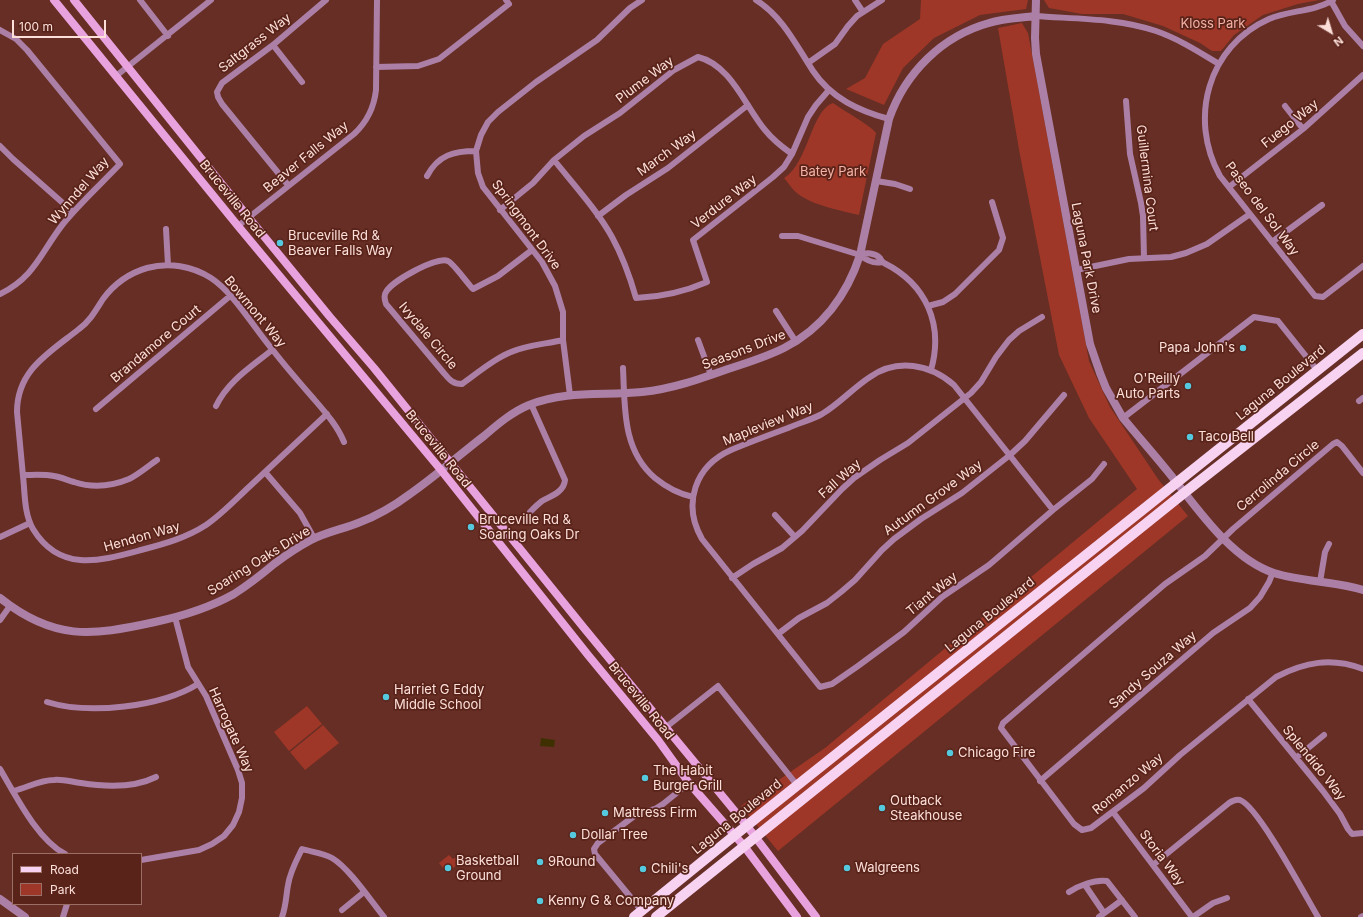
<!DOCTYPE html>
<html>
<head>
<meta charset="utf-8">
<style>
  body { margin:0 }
  #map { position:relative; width:1363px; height:917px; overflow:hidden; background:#662e25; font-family:Inter,sans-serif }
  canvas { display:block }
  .legend { position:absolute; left:12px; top:853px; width:130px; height:52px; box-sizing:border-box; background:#5a231a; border:1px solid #9b6e66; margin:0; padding:5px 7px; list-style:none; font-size:12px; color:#fcdfd9 }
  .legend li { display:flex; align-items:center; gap:8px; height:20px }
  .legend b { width:20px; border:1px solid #9b6e66 }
  .north { position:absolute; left:1311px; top:12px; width:40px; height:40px; -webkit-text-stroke:3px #5a231a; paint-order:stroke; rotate:142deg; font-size:11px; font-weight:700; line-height:16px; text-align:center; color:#fcdfd9 }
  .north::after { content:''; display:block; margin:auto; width:14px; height:18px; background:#fcdfd9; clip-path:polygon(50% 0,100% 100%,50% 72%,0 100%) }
  .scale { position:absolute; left:12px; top:20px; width:94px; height:18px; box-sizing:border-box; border:2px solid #fcdfd9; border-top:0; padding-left:5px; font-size:12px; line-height:14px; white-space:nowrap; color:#fcdfd9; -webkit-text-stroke:3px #5a231a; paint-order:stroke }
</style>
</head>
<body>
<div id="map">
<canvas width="1363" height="917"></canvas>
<ul class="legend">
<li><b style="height:5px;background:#f7d2f1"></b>Road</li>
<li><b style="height:11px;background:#9e3727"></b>Park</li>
</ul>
<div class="north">N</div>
<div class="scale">100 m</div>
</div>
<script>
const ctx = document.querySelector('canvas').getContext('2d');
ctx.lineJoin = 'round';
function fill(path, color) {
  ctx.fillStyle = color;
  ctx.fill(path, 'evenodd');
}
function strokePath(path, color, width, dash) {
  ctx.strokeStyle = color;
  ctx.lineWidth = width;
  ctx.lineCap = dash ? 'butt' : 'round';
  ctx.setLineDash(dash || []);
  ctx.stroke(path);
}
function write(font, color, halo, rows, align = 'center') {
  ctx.font = font + ' Inter,sans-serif';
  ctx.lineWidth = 3.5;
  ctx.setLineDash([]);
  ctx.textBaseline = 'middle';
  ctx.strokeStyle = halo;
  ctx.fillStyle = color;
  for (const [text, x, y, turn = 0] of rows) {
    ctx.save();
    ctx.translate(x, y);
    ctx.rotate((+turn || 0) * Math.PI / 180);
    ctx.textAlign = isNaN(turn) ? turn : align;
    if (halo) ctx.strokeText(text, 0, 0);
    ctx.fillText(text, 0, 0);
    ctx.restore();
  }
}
const green = new Path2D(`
  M921,0H1028L1026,9L980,15L934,38L903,68L884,105L846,89L865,78L883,44L920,19Z
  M1044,0H1319L1298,4L1263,15L1234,35L1221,51H1212L1200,43L1163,26L1123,14H1082L1049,8Z
  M1022,23L1028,33L1089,361L1110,407L1158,479L1188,516L778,851L741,806L825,748L1137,489L1089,418L1059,355L1020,155L998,28Z
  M833,103C841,109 873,127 876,133L859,215C842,211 816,206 801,196C794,192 789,184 784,178C808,164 811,110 833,103Z
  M307,706L322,724L289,751L274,732Z
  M323,725L339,743L305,770L290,752Z
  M449,855L453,859L458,856L462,861L447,873L439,863Z`);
const water = new Path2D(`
  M541,738L555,740L554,747L540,746Z`);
const minor = new Path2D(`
  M140,0L168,36
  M756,0C783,17 796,45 813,71C831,98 859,111 889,119
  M855,0L863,12
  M1333,0C1314,12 1290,10 1269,19C1208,46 1188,119 1220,176L1315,296L1323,297L1363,266
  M1331,1L1345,26L1363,46
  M1035,16C1075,19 1118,18 1156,31C1179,39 1199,52 1219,64
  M0,30L16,39L27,50L120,164C101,184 80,203 63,224C41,252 35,277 0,294
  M273,45L302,82
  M808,63L835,44L848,26L857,16L882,0
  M376,67L418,66L439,59L509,4L506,0
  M116,76L211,0
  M1126,101L1130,154L1141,203L1143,216L1144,258
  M1285,106L1303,129
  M0,146L13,159L73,212
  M554,160C574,185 597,210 612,237C623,257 630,277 636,298C662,297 684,292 707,282L693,240L773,177L784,167L792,154L808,117L816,105L829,90
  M427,176C438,155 454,151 476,151
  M876,181L895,184L910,189
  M288,185L222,104L218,97L217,92L222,83L273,45L326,0
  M1229,187L1303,129L1363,75
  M500,210L533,183L554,160L584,136L620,113L674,70L698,57C731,65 745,106 765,130C773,140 782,147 792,154
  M598,216L626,195L668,168L748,105
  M238,226L354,134C367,122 374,108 376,90L377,0
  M166,229L168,265
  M782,236H798L860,255C866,260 874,264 882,262
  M1272,242L1322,205
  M532,250L498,276L473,289C468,284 453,263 448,261C437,256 392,281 386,292C383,296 385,300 386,304L443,372C449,379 452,384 462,384C478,373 493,359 511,352C527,345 546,344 563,340
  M860,255C866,252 875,253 880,258C881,260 882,262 884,263C926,284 944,324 931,370
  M1076,270L1129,259L1171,257L1186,253L1207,244L1250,214
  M928,306L943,302L955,294L999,250L1003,238L992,202
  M776,311L796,342
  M698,340L711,375
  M623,368C625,407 622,450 655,478C666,487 679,494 693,497
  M570,395L563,340V312L555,286L542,262L483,187L478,173L476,151L481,135L488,122L498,112L536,82L597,40L630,8L642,0
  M1359,401L1363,398
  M216,406C228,381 251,367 272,350
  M96,409L230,296
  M327,414C301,438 275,463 249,487C235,500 222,514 206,525C186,538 164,544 141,550C100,561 60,573 33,529C24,514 25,493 23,476C21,455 19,433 17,412C17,370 49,353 79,329C90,321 96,310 103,299C114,284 130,273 147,268C169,262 192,266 211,278C234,293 254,328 272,349C285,366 299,382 313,398C325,412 337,425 344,442
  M1123,418L1254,317L1278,321L1317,370
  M265,472L300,513L314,538
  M1363,473L1342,446L1337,442L1333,444L1233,529L1205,556L1165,584L1003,723L1001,728L1074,824L1082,830L1091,828L1144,788L1180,755L1276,677C1305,662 1331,657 1363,669
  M23,475C33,475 44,474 54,476C61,477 67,480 74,482C92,488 112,486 129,479C139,474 148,466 157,460
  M1053,510L954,385C930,364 897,358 870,377C853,388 839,404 822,414C811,420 799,423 788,428C769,435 750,442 731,450C695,466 682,504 702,539L820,687L832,684L858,666L904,632L942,597L989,565L1053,510L1092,479L1104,464
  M530,512C534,508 538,504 542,501C551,496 564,492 565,480L531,404
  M775,515L795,537
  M0,537L30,523
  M732,578L753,564L782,548L802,531L842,489L854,478L880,460L908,443L971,393L981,382L996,357L1009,340L1019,331L1042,317
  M1320,582L1325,552L1329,544
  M0,620L10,606
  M778,634L799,618L827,603L841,592L855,580L882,550L894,539L921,519L962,493L1010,455L1025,441L1064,395
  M1248,699L1323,791L1340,814L1348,829L1352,834L1363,833
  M47,702C89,715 161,707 198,684
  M665,728L718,686L797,785
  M1296,758L1324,735
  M0,769C16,796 37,839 65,854
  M1040,781L1213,633L1250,608L1260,597L1269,582L1273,572
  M13,791C27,788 39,780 54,780C63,779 72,782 81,783C106,787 134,788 156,777
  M1113,812L1192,917
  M141,860L199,850L212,844L224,836L233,825L239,812L242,798V783L238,770L206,696L188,667L175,617
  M1153,865L1229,803C1232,801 1236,799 1240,800C1258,806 1306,897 1318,917
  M1085,885L1104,913
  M1069,892C1078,886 1095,879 1107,881L1135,917
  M342,910L364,892
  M642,911L595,854L594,849L598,843L637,814L655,809L663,804L689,783
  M63,917L67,904
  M282,917C286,906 286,896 288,885C290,872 296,861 302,849C312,852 323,853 332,858C349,868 371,901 384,917
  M1099,917L1122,900
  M1193,917L1213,903L1227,898
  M1361,917L1363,916`);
const tertiary = new Path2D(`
  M1036,0L1035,38L1036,54L1090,344L1100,373L1106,388L1123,418C1141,440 1160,461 1177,483C1202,515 1234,560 1274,573C1303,582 1334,581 1363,590
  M0,598C54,641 91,636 155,622C183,616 209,608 234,594C248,585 261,575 274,564C286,555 298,547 311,540C326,532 343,529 358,523C377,516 394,506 410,494C436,476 459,455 484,436C498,424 512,412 529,405C566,390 604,396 642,392C672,389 700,379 728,369C747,363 766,357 784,348C822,329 847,295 860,255L889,119C905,73 942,36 989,23C1004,18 1020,18 1035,16
  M0,899L25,917`);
const secondary = new Path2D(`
  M54,0L238,226L441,470L588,655L658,740L689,783L744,846L797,917
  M74,0L249,218L330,317L374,368L584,628L747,826L816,917`);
const primary = new Path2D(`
  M634,917L735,835L1363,334
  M656,917L1184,493L1363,353`);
const markers = [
  [280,243,4,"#55cadf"],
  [1243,348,4,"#55cadf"],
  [1188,386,4,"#55cadf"],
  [1190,437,4,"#55cadf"],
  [471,527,4,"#55cadf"],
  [386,697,4,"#55cadf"],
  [950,753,4,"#55cadf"],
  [645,778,4,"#55cadf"],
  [882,808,4,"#55cadf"],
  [605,813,4,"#55cadf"],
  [573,835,4,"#55cadf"],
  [540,862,4,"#55cadf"],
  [448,868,4,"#55cadf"],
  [847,868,4,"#55cadf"],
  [643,869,4,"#55cadf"],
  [540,901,4,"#55cadf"]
];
const parkNames = [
  ["Kloss Park",1213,24],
  ["Batey Park",833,172]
];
const streetNames = [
  ["Saltgrass Way",255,43,-38],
  ["Plume Way",645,80,-37],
  ["Fuego Way",1290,124,-39],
  ["March Way",667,153,-36],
  ["Beaver Falls Way",306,157,-39],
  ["Guillermina Court",1147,178,83],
  ["Wynndel Way",79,191,-49],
  ["Bruceville Road",232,199,51],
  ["Verdure Way",724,202,-38],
  ["Paseo del Sol Way",1262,209,53],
  ["Springmont Drive",526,225,54],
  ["Laguna Park Drive",1086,258,79],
  ["Bowmont Way",255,312,50],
  ["Ivydale Circle",428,336,50],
  ["Brandamore Court",156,344,-40],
  ["Seasons Drive",744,350,-21],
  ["Laguna Boulevard",1281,383,-39],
  ["Mapleview Way",768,424,-22],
  ["Bruceville Road",438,449,51],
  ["Cerrolinda Circle",1278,476,-40],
  ["Fall Way",840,479,-42],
  ["Autumn Grove Way",933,498,-36],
  ["Hendon Way",142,537,-16],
  ["Soaring Oaks Drive",259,561,-32],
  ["Tiant Way",932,594,-39],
  ["Laguna Boulevard",990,615,-39],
  ["Sandy Souza Way",1153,670,-41],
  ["Bruceville Road",641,701,51],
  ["Harrogate Way",231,730,66],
  ["Splendido Way",1314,763,51],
  ["Romanzo Way",1128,784,-40],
  ["Laguna Boulevard",737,817,-39],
  ["Storia Way",1162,858,53]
];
const poiNames = [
  ["Bruceville Rd &",288,236],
  ["Beaver Falls Way",288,251],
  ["Papa John's",1235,348,"right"],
  ["O'Reilly",1180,379,"right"],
  ["Auto Parts",1180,394,"right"],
  ["Taco Bell",1198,437],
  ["Bruceville Rd &",479,520],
  ["Soaring Oaks Dr",479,535],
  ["Harriet G Eddy",394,690],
  ["Middle School",394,705],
  ["Chicago Fire",958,753],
  ["The Habit",653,771],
  ["Burger Grill",653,786],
  ["Outback",890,801],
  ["Steakhouse",890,816],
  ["Mattress Firm",613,813],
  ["Dollar Tree",581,835],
  ["Basketball",456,861],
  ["Ground",456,876],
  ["9Round",548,862],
  ["Walgreens",855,868],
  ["Chili's",651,869],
  ["Kenny G & Company",548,901]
];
fill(green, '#9e3727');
fill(water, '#3e3000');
strokePath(minor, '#ac80a6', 6);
strokePath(tertiary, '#ac80a6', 8);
strokePath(secondary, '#e8a2de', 8);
strokePath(primary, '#f7d2f1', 10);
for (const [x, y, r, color] of markers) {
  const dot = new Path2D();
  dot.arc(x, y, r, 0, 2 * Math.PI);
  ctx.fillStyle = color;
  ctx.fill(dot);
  strokePath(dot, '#5a231a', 1.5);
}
write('13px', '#f4b3a6', '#5a231a', parkNames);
write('13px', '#fcdfd9', '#5a231a', streetNames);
write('13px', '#fcdfd9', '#5a231a', poiNames, 'left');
</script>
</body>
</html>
